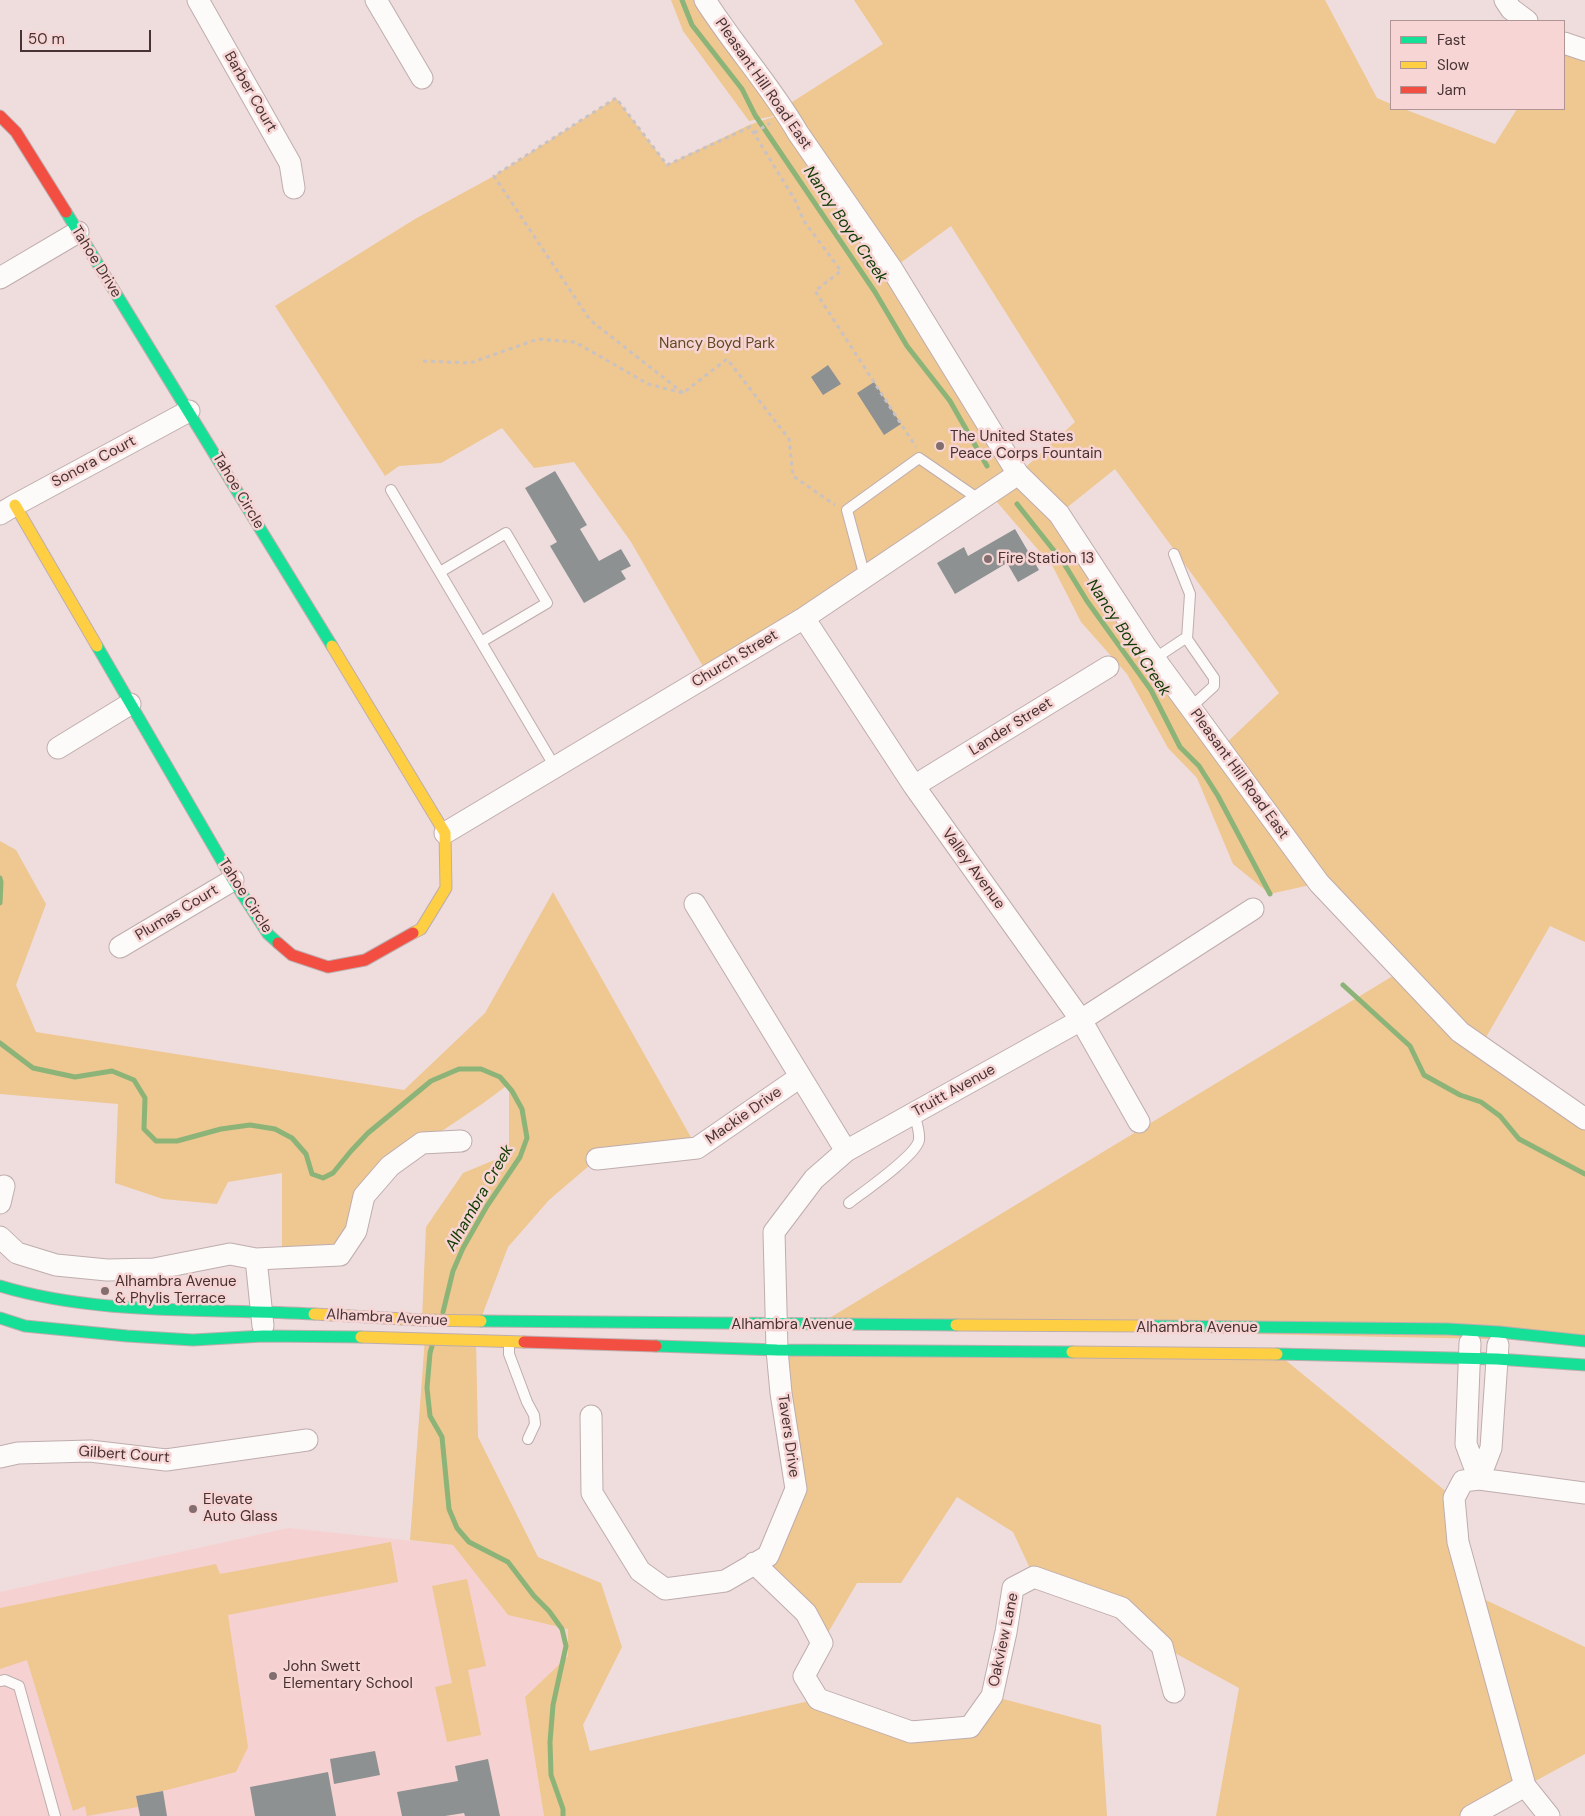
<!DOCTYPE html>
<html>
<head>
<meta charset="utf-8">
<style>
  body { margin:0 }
  #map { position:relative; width:1585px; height:1816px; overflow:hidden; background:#efdddd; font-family:"DM Sans",sans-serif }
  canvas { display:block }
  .legend { position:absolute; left:1390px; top:20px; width:175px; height:90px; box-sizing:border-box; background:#f7d5d5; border:1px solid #b19494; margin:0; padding:6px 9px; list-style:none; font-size:15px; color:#483232 }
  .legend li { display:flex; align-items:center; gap:10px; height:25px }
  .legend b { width:25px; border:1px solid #b19494 }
  .scale { position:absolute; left:20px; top:30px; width:131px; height:22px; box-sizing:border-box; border:2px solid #483232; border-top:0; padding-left:6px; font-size:15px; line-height:18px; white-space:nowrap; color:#483232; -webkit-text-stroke:4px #f7d5d5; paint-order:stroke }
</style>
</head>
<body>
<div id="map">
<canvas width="1585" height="1816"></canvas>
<ul class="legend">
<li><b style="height:6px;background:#16e098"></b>Fast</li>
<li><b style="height:6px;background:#ffcf43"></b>Slow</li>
<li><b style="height:6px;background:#f24e42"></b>Jam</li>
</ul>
<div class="scale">50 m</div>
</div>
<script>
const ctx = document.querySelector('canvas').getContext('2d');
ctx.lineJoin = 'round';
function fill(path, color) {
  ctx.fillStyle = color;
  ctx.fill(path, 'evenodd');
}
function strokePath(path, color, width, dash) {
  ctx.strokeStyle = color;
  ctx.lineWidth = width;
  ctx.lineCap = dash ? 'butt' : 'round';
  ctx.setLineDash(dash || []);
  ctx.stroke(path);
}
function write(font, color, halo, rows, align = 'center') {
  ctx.font = font + ' "DM Sans",sans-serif';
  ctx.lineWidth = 5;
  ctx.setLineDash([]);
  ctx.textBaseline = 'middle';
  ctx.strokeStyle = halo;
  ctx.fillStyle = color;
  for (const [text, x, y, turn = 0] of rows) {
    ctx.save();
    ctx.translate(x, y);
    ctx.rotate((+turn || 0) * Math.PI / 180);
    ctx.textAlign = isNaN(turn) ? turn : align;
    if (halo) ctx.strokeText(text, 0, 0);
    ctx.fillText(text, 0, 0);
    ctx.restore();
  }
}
const built = new Path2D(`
  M288,1528L453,1545L508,1615L568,1629V1656L525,1697L544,1816H0V1592Z`);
const green = new Path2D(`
  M671,0H701L714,24L748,79L773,108L789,104L883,44L854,0H1325L1377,98L1391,104V109H1404L1495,144L1517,109H1564V43L1585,50V942L1550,926L1481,1046L1585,1119V1341L818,1325L1401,971L1319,883L1270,894L1233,864L1197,778L1168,748L1127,674L1081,622L1053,567L990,494L708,675L631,542L574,462L534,468L502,428L441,463L399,466L385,476L275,306L415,219L494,176L616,98L667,165L749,125L779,115L749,121L683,31ZM951,226L1075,422L1018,474L892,269ZM1115,469L1279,693L1221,748L1059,514Z
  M0,841L16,850L46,904L16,985L36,1032L404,1090L485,1013L553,892L697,1148L597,1159L549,1200L508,1247L480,1321L422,1320L426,1227L463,1173L509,1154V1084L482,1104L390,1166L340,1255L282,1258V1173L228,1182L217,1204L163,1199L115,1183L118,1104L0,1094Z
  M425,1338L476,1341L478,1437L538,1557L601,1583L622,1647L583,1725L590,1751L818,1699L910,1732L970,1727L992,1696L1101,1725L1107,1816H544L525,1697L568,1656V1629L508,1615L453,1545L410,1540Z
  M777,1350L1278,1354L1454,1498L1473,1594L1585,1647V1754L1471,1816H1216L1239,1688L1162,1646L1122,1608L1034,1577L1013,1532L957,1497L901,1583H857L822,1643L754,1563L796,1489Z
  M391,1542L398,1582L228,1615L248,1747L236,1772L163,1791L136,1796L138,1807L87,1816L85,1806L73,1811L27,1660L0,1669V1608L216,1564L220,1574Z
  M467,1579L486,1666L468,1670L481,1735L447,1742L435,1687L452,1683L432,1586Z`);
const stream = new Path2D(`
  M682,0L692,25L742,89L755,115L875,292L907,346L950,401L987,466
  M1017,504L1063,562L1087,601L1151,690L1180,747L1199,766L1218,796L1270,894
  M0,878L1,882L0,903
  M1343,985L1410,1046L1424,1075L1460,1095L1481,1102L1500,1116L1519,1139L1585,1174
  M0,1043L33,1068L75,1077L112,1071L134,1080L145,1098L144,1129L156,1141H177L221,1129L250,1125L275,1129L292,1138L306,1154L312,1174L323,1178L333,1173L351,1151L368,1133L431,1081L459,1069H481L500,1077L512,1091L522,1109L527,1138L520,1157L487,1206L463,1248L453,1271L443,1312
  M432,1346L430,1353L427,1388L430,1416L442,1437L449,1509L457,1528L469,1542L508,1562L534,1596L549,1611L562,1629L566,1646L553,1705L550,1742L551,1775L563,1809V1816`);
const building = new Path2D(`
  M828,365L841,384L823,395L811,377Z
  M874,382L901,424L884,435L857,393Z
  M555,471L587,525L580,529L599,561L621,549L631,566L621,571L626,579L584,603L550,546L557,542L525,488Z
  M1015,529L1039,570L1018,582L1007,563L955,594L937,563L964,547L968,556Z
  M375,1751L380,1775L334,1784L330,1759Z
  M488,1759L500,1816H465L464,1813L445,1816H402L397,1792L458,1781L455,1766Z
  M328,1772L336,1816H255L250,1787Z
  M163,1791L167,1816H140L136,1796Z`);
const path = new Path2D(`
  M754,133L770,123
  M423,361L470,363L538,339L575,342L648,384L683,393L727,359L789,439L793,476L835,505
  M683,393L590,320L494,176L616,98L667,165L750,127L795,200L804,221L841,271L815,291L916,447`);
const lane = new Path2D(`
  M391,490L555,767
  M1174,554L1190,594L1187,639
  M440,572L506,533L547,603L481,642
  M865,577L847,510L919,458L980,500
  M1154,659L1184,639H1187L1214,678V686L1190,708
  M849,1203C863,1192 916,1156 919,1140C920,1131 916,1122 914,1113
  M509,1344V1354L527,1402L534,1415L535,1424L528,1439
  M0,1681L5,1680L19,1686L55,1816`);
const street = new Path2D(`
  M198,0L290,163L294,188
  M376,0L422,78
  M705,0C734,46 771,86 798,133L892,269L1018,474L1059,514L1146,647L1319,883L1460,1032L1585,1119
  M1505,0L1511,9L1527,21
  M1564,43L1585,50
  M0,278L78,232
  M0,514L15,505L189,411
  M804,618L914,786L1081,1020L1139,1122
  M58,748L130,704
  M914,786L1108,667
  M445,833L804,618L1018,474
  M695,904L846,1151
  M120,947L233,880
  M597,1159L697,1148L800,1077
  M0,1203L4,1186
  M0,1237L17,1253L56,1265L107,1270L154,1269L230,1254L256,1259L263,1326
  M256,1259L340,1255L356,1231L364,1196L390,1166L422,1143L461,1141
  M1470,1343L1466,1444L1479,1479L1491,1448L1498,1345
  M591,1416L592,1493L640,1571L665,1589L725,1581L768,1556L796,1489L781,1393L777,1350L774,1232L814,1179L846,1151L1081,1020L1253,909
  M0,1457L18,1453L90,1451L166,1460L307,1440
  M754,1563L806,1613L822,1643L804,1676L818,1699L911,1732L970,1727L992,1696L1006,1632L1013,1588L1034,1577L1122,1608L1162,1646L1174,1692
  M1471,1816L1525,1786
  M1549,1816L1525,1786L1458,1542L1454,1498L1463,1481L1479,1479L1585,1493`);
const fast = new Path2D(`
  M66,212L332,646
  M97,646L233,880L268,934L278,943
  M0,1286C99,1316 211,1308 314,1314
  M0,1318L25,1326L127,1336L193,1340L263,1336L361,1337
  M481,1321L956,1325
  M1150,1326L1448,1329L1499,1332L1585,1341
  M656,1346L777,1350L1072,1352
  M1277,1354L1497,1359L1585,1365`);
const slow = new Path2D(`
  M15,505L97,646
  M332,646L445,833L446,888L421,929L413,933
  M314,1314L422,1320L481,1321
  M956,1325L1150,1326
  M361,1337L524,1342
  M1072,1352L1277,1354`);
const jam = new Path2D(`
  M0,116L16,132L66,212
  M278,943L292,955L328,967L365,960L413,933
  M524,1342L656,1346`);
const markers = [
  [940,446,5,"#826e6e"],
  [988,559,5,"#826e6e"],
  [105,1291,5,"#826e6e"],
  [193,1509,5,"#826e6e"],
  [273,1676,5,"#826e6e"]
];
const streetNames = [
  ["Pleasant Hill Road East",763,84,55],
  ["Barber Court",250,92,60],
  ["Tahoe Drive",96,262,58],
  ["Sonora Court",94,462,-28],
  ["Tahoe Circle",238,491,59],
  ["Church Street",735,659,-31],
  ["Lander Street",1011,727,-32],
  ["Pleasant Hill Road East",1239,774,54],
  ["Valley Avenue",973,869,54],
  ["Tahoe Circle",245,896,57],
  ["Plumas Court",177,913,-31],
  ["Truitt Avenue",954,1091,-29],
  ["Mackie Drive",744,1116,-35],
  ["Alhambra Avenue",387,1318,3],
  ["Alhambra Avenue",792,1325],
  ["Alhambra Avenue",1197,1328],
  ["Tavers Drive",788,1436,82],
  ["Gilbert Court",124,1455,4],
  ["Oakview Lane",1004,1640,-78]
];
const parkNames = [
  ["Nancy Boyd Park",717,344]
];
const poiNames = [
  ["The United States",950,437],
  ["Peace Corps Fountain",950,454],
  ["Fire Station 13",998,559],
  ["Alhambra Avenue",115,1282],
  ["& Phylis Terrace",115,1299],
  ["Elevate",203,1500],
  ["Auto Glass",203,1517],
  ["John Swett",283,1667],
  ["Elementary School",283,1684]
];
const waterNames = [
  ["Nancy Boyd Creek",845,225,56],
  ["Nancy Boyd Creek",1128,638,56],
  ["Alhambra Creek",480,1198,-60]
];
fill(built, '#f6d1d1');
fill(green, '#eec791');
strokePath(stream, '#8cb478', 5);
fill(building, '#8d9192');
strokePath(lane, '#bfadad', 12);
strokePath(street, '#bfadad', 23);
strokePath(fast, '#bfadad', 13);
strokePath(slow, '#bfadad', 13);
strokePath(jam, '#bfadad', 13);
strokePath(path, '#cac2c2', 3, [4, 4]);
strokePath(lane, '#fdfafa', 10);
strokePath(street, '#fdfafa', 21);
strokePath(fast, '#16e098', 11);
strokePath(slow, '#ffcf43', 11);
strokePath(jam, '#f24e42', 11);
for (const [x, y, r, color] of markers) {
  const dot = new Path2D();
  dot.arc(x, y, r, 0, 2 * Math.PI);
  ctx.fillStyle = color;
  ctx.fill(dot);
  strokePath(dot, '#f7d5d5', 2);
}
write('15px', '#483232', '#f7d5d5', streetNames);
write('15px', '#624a20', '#f7d5d5', parkNames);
write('15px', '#483232', '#f7d5d5', poiNames, 'left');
write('italic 16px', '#0f3b00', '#f7d5d5', waterNames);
</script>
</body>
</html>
